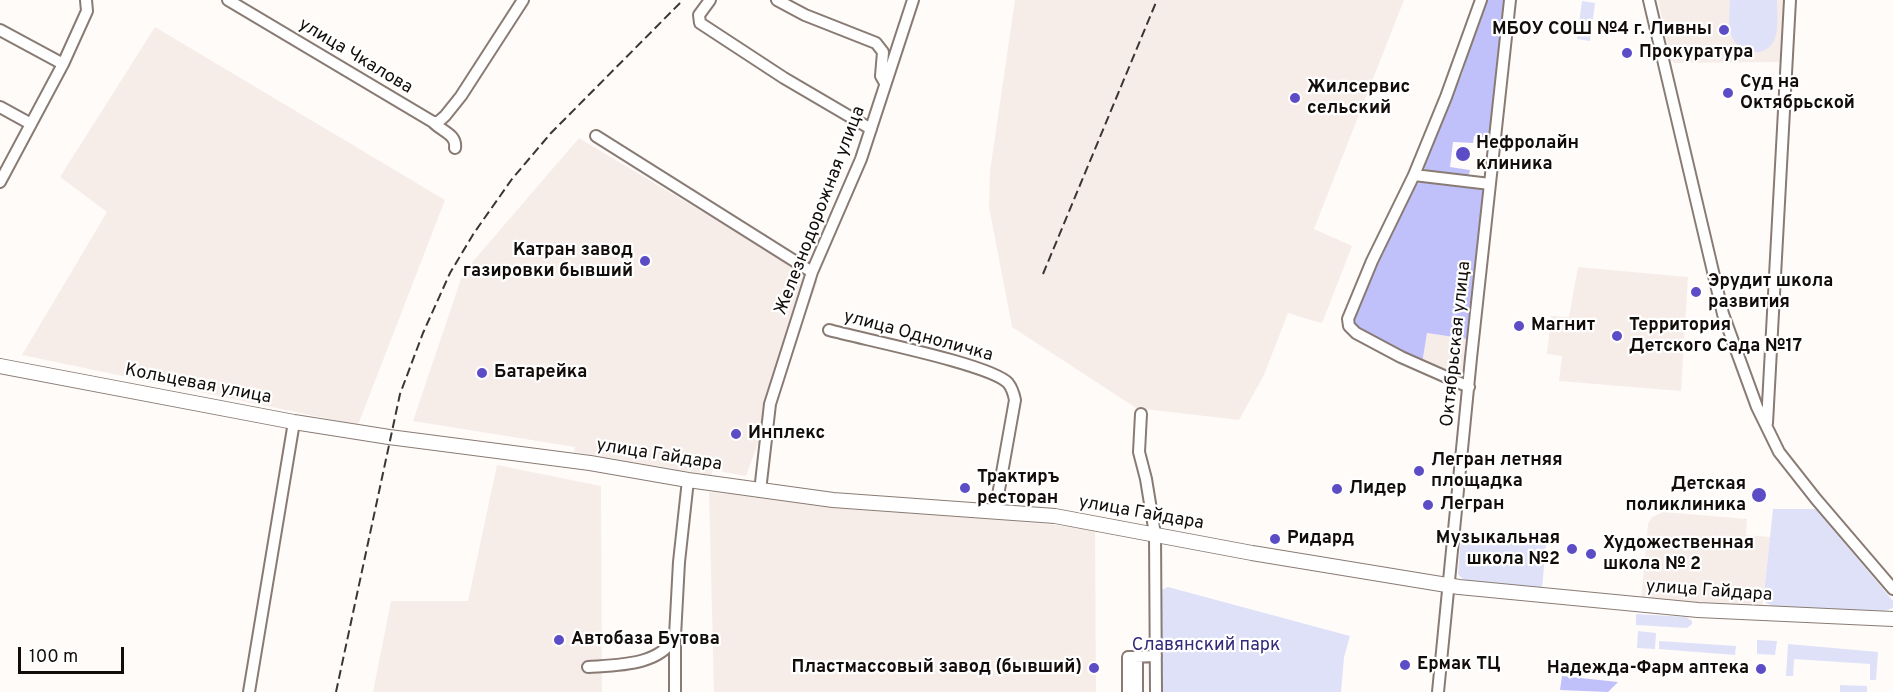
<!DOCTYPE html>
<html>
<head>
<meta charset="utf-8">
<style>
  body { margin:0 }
  #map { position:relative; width:1893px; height:692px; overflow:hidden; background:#fefbf9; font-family:Overpass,sans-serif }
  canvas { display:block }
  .scale { position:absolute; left:18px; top:647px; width:106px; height:27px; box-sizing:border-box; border:3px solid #120d0a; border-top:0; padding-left:8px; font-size:18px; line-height:21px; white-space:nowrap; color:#120d0a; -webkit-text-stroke:4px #fff; paint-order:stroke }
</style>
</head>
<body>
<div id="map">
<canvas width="1893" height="692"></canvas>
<div class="scale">100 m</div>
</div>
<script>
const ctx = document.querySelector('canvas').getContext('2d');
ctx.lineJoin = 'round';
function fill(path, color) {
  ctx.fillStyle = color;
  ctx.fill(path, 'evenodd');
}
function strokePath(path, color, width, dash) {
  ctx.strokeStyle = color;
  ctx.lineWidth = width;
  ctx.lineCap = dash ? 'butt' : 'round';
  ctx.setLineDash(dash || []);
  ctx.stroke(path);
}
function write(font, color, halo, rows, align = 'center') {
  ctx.font = font + ' Overpass,sans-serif';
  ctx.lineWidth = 4.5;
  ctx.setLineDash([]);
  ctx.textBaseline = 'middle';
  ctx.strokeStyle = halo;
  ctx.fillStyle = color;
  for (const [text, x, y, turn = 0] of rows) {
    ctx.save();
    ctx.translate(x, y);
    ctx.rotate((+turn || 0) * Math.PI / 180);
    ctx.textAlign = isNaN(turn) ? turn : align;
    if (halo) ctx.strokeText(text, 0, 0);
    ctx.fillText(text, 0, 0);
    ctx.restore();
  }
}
const built = new Path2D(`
  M1015,0H1404L1314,229L1352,246L1323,321L1321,323L1288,313L1264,375L1239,420L1136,408L1012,327L989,207L990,171Z
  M1658,0H1784L1782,62L1674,63L1671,59Z
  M155,27L445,200L358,425L22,355L107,212L60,177Z
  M579,138L818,281L746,476L713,470L711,475L574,452L575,447L413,421L463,273Z
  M1578,267L1688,277L1681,391L1559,381L1562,356L1547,354L1551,316L1569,317Z
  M1427,333L1467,339L1464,382L1422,364Z
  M497,465L601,486L602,692H373L391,601H468Z
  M709,492L1095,529L1096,692H714Z
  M1663,512L1747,519L1746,535L1770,537L1762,610L1641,600L1648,524L1652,517Z`);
const green = new Path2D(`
  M1730,0H1777C1777,11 1779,27 1775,38C1768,59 1740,55 1732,37C1727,28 1730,11 1730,0Z
  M1582,1L1595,3L1590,41L1577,39Z
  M1773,509H1816L1893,601V608L1881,612L1792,607L1773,606L1766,603L1764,593Z
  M1461,536L1546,545L1542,588C1522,587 1468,590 1458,574Z
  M1168,587L1350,636L1344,657L1341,692H1161L1159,591Z
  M1636,614L1686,617L1692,621V624L1687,628L1636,625Z
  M1638,631L1656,633L1655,649L1637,648Z
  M1757,640L1777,641L1775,655L1757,654Z
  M1659,641L1736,646L1735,655L1659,649Z
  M1788,644L1878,652L1876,680H1870V664L1794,659L1793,676H1786Z
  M1840,685L1867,686V692H1840Z`);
const forest = new Path2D(`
  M1485,0H1504L1490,138L1474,136L1473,143L1453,142L1450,167L1470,170L1468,179L1427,173L1424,168L1441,122L1462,74Z
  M1423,181L1481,187L1485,190L1467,339L1427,333L1422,364L1356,330L1351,318L1410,192L1415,185Z
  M1562,676L1618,682L1608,692L1560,690Z`);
const minor = new Path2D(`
  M228,0L433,122C441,131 457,134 455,148
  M710,0L699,15L700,23L784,78L871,129
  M777,0L805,15L876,43L883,52L881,76L885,83
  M1649,0L1723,314L1757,407L1779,452L1816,499L1893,589
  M0,30L63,64
  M0,107L31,124
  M433,122H438L445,116L461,96L523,0
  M596,136L812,272
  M1414,175L1490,184
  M0,182L63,64L87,11L86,0
  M829,330C861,339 990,364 1008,383C1012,388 1014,395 1015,400L995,512
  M1469,387L1401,357L1356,333L1349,326L1348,319L1372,261L1414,175L1446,97L1481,0
  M1141,414L1139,452L1146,479L1155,534L1156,692
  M1767,423L1790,0
  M760,491L770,404L812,272L861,159L913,0
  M1137,656V692
  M588,667C616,665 661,666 675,636L679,562L688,480
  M249,692L294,422
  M675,692V637
  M1128,692V657L1156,656
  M1438,692L1471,358L1510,0`);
const major = new Path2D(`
  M0,366L294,422L389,437L590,463L688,480L833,500L1055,516L1252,553L1459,587L1698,610L1893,619`);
const rail = new Path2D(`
  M1043,274L1157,0
  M336,692L400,394L423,333L450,273L474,233L512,179L551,133L683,0`);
const markers = [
  [1724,30,6,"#5c4dc6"],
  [1627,53,6,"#5c4dc6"],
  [1728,93,6,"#5c4dc6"],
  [1295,98,6,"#5c4dc6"],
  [1463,154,8,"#5c4dc6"],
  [645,261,6,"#5c4dc6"],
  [1696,292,6,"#5c4dc6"],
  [1519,326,6,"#5c4dc6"],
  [1617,336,6,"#5c4dc6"],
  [482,373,6,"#5c4dc6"],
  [736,434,6,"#5c4dc6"],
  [1419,471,6,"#5c4dc6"],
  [965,488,6,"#5c4dc6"],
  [1337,489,6,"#5c4dc6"],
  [1759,495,8,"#5c4dc6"],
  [1428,505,6,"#5c4dc6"],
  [1275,539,6,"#5c4dc6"],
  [1572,549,6,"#5c4dc6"],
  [1591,554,6,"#5c4dc6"],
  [559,640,6,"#5c4dc6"],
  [1405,665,6,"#5c4dc6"],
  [1094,668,6,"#5c4dc6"],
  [1761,669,6,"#5c4dc6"]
];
const poiNames = [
  ["МБОУ СОШ №4 г. Ливны",1712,30,"right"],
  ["Прокуратура",1639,53],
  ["Суд на",1740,83],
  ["Октябрьской",1740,104],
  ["Жилсервис",1307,88],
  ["сельский",1307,109],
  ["Нефролайн",1476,144],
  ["клиника",1476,165],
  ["Катран завод",633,251,"right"],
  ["газировки бывший",633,272,"right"],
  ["Эрудит школа",1708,282],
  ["развития",1708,303],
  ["Магнит",1531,326],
  ["Территория",1629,326],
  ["Детского Сада №17",1629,347],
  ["Батарейка",494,373],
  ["Инплекс",748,434],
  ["Легран летняя",1431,461],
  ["площадка",1431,482],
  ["Трактиръ",977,478],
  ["ресторан",977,499],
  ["Детская",1746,485,"right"],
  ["поликлиника",1746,506,"right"],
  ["Лидер",1349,489],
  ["Легран",1440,505],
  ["Ридард",1287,539],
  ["Музыкальная",1560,539,"right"],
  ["школа №2",1560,560,"right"],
  ["Художественная",1603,544],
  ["школа № 2",1603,565],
  ["Автобаза Бутова",571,640],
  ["Ермак ТЦ",1417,665],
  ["Пластмассовый завод (бывший)",1082,668,"right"],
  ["Надежда-Фарм аптека",1749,669,"right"]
];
const streetNames = [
  ["улица Чкалова",355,57,31],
  ["Железнодорожная улица",821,211,-69],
  ["улица Одноличка",918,337,15],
  ["Октябрьская улица",1457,344,-84],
  ["Кольцевая улица",198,385,11],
  ["улица Гайдара",659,456,9],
  ["улица Гайдара",1141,514,10],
  ["улица Гайдара",1709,592,4]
];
const parkNames = [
  ["Славянский парк",1206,646]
];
fill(built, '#f7ede8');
fill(green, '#dfe1f8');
fill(forest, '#c0c1fa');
strokePath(minor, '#897b73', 14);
strokePath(major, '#897b73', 16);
strokePath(minor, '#fff', 10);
strokePath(major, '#fff', 14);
strokePath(rail, '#3a3633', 2, [9, 4.5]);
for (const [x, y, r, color] of markers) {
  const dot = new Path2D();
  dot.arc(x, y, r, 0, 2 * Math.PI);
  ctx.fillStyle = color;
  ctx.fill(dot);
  strokePath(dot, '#fff', 2);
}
write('bold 18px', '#120d0a', '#fff', poiNames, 'left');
write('18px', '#120d0a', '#fff', streetNames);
write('18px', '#342a79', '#fff', parkNames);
</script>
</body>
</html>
